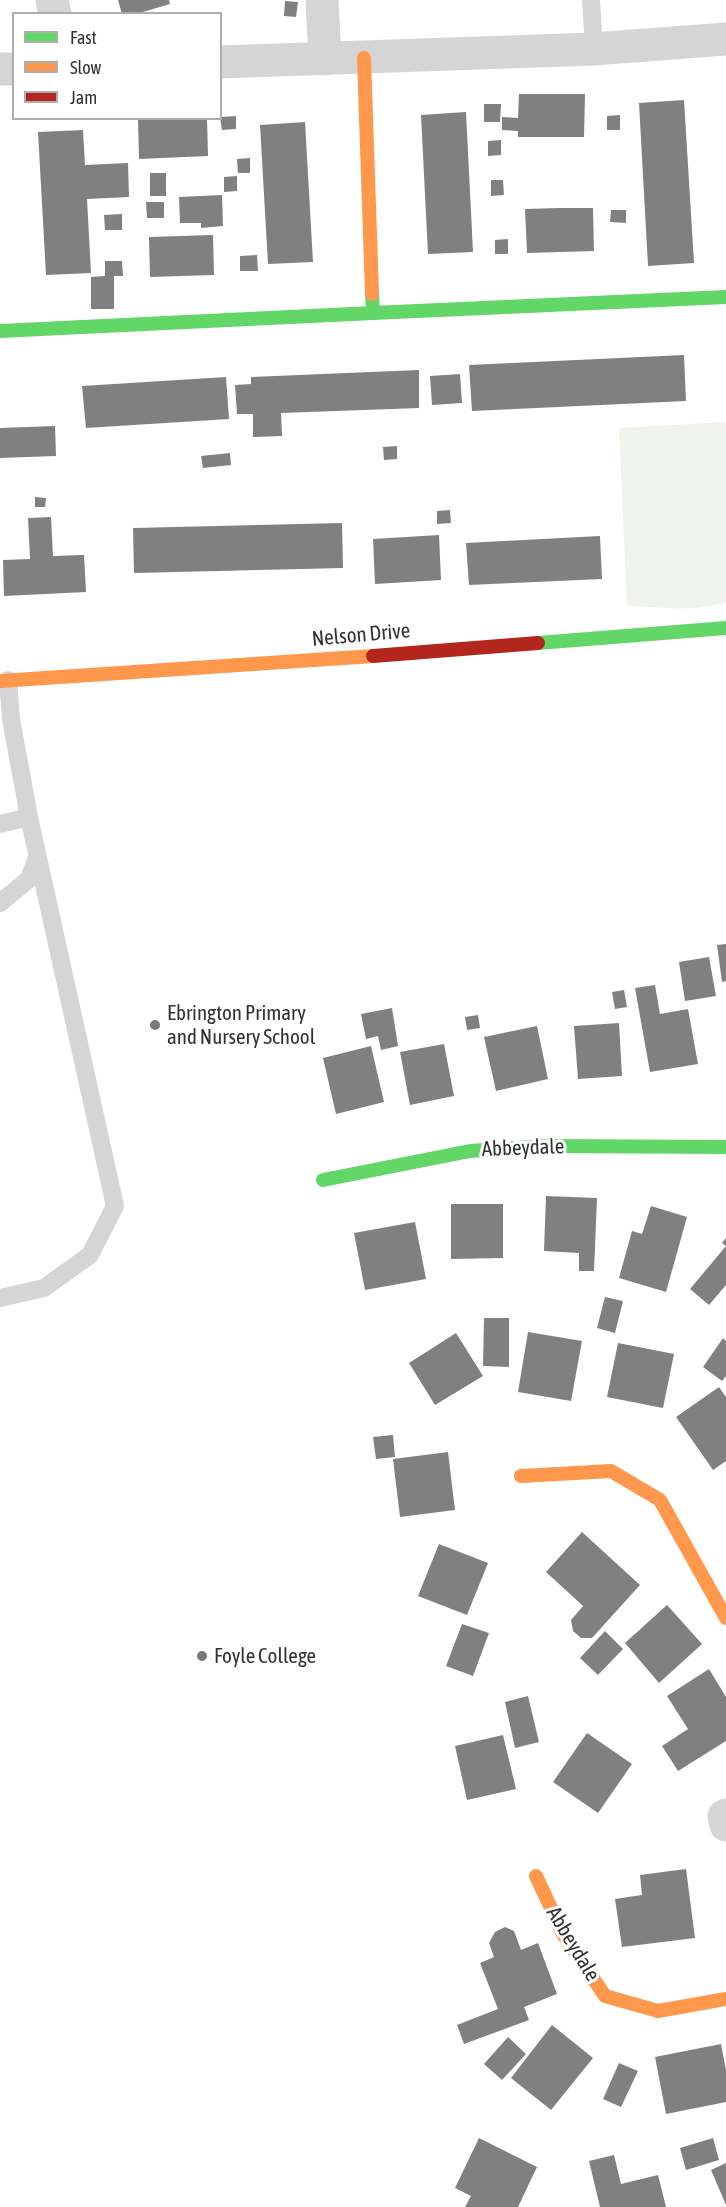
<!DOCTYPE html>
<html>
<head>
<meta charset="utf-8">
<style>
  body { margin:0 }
  #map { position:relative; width:726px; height:2207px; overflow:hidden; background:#fff; font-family:"Asap Condensed",sans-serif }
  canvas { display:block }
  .legend { position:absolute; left:12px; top:12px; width:210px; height:108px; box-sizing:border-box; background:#fff; border:2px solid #adadad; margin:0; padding:8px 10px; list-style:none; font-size:18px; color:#313131 }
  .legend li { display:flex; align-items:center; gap:12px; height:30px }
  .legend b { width:30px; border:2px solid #adadad }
</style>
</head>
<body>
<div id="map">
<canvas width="726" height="2207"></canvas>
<ul class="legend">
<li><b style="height:8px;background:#63d668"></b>Fast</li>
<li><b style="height:8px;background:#ff974d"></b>Slow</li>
<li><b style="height:8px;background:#b3261e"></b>Jam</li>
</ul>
</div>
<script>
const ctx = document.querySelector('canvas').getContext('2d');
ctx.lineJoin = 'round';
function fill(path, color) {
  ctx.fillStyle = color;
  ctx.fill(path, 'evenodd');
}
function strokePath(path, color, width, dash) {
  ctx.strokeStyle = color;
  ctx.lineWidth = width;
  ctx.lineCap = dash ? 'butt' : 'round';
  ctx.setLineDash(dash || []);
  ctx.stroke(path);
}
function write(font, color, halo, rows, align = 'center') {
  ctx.font = font + ' "Asap Condensed",sans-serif';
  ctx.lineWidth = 6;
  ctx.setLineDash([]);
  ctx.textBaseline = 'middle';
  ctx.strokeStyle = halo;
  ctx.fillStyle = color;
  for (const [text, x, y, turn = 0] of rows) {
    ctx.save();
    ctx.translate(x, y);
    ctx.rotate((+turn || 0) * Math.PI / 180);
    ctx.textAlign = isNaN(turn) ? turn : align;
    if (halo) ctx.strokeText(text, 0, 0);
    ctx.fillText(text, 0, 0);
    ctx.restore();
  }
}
const green = new Path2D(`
  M726,422V602C695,612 659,608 627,605L619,428Z`);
const building = new Path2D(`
  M118,0H169L170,4L136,14H122Z
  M285,1L298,2L296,17L284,16Z
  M519,94H585L584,137H518V131L502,130V117L518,118Z
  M684,100L694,263L648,266L639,103Z
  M484,104H501L500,122H484Z
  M466,112L473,252L428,254L421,115Z
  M620,115V130H607V116Z
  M236,116V129L222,130L220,117Z
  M207,118L208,156L139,159L138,120Z
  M305,122L313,262L268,264L260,125Z
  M83,130L85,165L128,163L129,197L87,199L91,273L46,275L38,132Z
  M501,140V155L488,156V141Z
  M250,158V173H238L237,159Z
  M150,173H166V196H150Z
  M237,176V191L224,192V177Z
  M491,180H503L504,195L491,196Z
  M222,195L223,226L201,228V223H180L179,197Z
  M146,202H164V218H147Z
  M559,208H593L594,251L527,253L525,209Z
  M611,210H626V223L610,222Z
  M122,214V230H105L104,215Z
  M213,235L214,275L150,277L149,237Z
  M508,239V254H495V240Z
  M257,255L258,271H240V256Z
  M105,261H122L123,276H114V309H91V277L105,276Z
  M684,355L686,401L472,411L469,365Z
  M419,370V408L281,413L282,436L253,437V414H237L235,385L251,384V377Z
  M460,374L462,403L432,405L430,376Z
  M226,377L229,419L86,428L82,386Z
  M55,426L56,456L0,458V428Z
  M397,446V459L384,460L383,447Z
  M230,453L231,465L203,468L201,456Z
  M35,497L46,498L45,507H35Z
  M450,510L451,523L437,524V511Z
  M51,517L53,556L84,555L86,592L4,596L3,560L30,559L28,518Z
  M342,523L343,568L134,573L133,528Z
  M439,535L441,580L375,584L373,539Z
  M600,536L602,579L469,585L466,543Z
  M726,944V981L722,982L717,945Z
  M709,957L716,996L685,1001L679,962Z
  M655,985L660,1014L688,1009L698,1064L650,1072L635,988Z
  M624,990L627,1007L615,1009L612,992Z
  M392,1008L398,1046L381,1050L378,1036L366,1039L361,1014Z
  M478,1015L480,1028L467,1030L465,1017Z
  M619,1023L622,1076L578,1079L574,1026Z
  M537,1026L548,1079L496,1091L484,1037Z
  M444,1044L454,1096L410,1105L400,1052Z
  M371,1046L384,1102L336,1114L323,1058Z
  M546,1196L597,1198L594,1271H579V1253L544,1251Z
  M451,1204H503V1258L451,1259Z
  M651,1206L687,1217L666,1292L619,1278L632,1231L642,1234Z
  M415,1222L426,1279L365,1290L354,1233Z
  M726,1238V1285L709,1305L690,1289L726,1246L722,1243Z
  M605,1297L623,1301L615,1333L597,1328Z
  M484,1318H509V1367L483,1366Z
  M528,1332L582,1341L571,1401L518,1392Z
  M456,1333L483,1376L435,1405L409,1363Z
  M723,1338L726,1341V1376L722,1381L703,1367Z
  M618,1343L674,1354L663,1408L607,1397Z
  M719,1387L726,1397V1461L713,1470L676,1417Z
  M393,1435L395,1457L376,1459L373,1437Z
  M448,1452L455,1510L400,1517L393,1459Z
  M582,1532L640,1585L592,1638H581L573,1631L571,1620L583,1606L546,1572Z
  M439,1544L488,1563L467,1615L418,1596Z
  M667,1605L702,1644L659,1683L625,1643Z
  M462,1624L489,1633L473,1676L446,1666Z
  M605,1631L623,1649L598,1675L580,1658Z
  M709,1669L726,1697V1741L678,1771L662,1746L688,1729L667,1696Z
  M528,1696L539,1742L515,1748L505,1702Z
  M587,1733L632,1764L598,1813L553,1782Z
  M503,1735L516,1789L467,1800L455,1746Z
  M686,1869L695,1938L622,1947L615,1899L642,1895L640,1875Z
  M505,1927L514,1931L521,1950L538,1943L557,1994L524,2007L529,2020L464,2044L457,2025L498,2009L480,1963L494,1957L489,1943L495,1932Z
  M552,2025L593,2058L551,2110L511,2078Z
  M508,2037L526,2054L502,2080L484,2064Z
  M721,2044L726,2070V2102L666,2114L655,2057Z
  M619,2063L638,2071L621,2107L603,2099Z
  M479,2138L537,2167L518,2207H465L471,2196L455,2188Z
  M713,2138L719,2160L686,2170L680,2148Z
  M614,2155L621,2184L658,2175L666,2207H600L589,2161Z
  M726,2163V2205L711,2170Z`);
const lane = new Path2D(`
  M591,0L594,49
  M0,824L29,817L11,719L8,680
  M0,903L29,879L37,857
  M0,1298L44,1288L90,1255L115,1206L29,817`);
const street = new Path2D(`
  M52,0L55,14
  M322,0L325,59
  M220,62L594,49L726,39
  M0,69H14
  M726,1815L724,1816L726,1825`);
const fast = new Path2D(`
  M372,294L373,313L726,297
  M0,331L373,313
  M538,643L726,628
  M323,1180L470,1151L550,1146L726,1147`);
const slow = new Path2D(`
  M364,58L372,294
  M0,681L373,656
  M521,1476L611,1471L660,1500L726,1618
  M536,1876L563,1934L605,1996L658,2011L726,1999`);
const jam = new Path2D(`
  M373,656L538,643`);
const markers = [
  [155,1025,6,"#797979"],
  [202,1656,6,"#797979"]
];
const streetNames = [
  ["Nelson Drive",361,635,-5],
  ["Abbeydale",523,1148,-2],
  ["Abbeydale",573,1944,59]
];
const poiNames = [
  ["Ebrington Primary",167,1013],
  ["and Nursery School",167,1037],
  ["Foyle College",214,1656]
];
fill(green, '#f0f3ec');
fill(building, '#808080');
strokePath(lane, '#d5d5d5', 18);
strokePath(street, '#d5d5d5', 33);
strokePath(fast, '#63d668', 14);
strokePath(slow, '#ff974d', 14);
strokePath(jam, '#b3261e', 14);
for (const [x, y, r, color] of markers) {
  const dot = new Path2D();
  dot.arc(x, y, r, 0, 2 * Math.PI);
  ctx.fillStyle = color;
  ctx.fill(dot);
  strokePath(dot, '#fff', 2);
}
write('21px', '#313131', '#fff', streetNames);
write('21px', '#313131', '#fff', poiNames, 'left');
</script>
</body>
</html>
